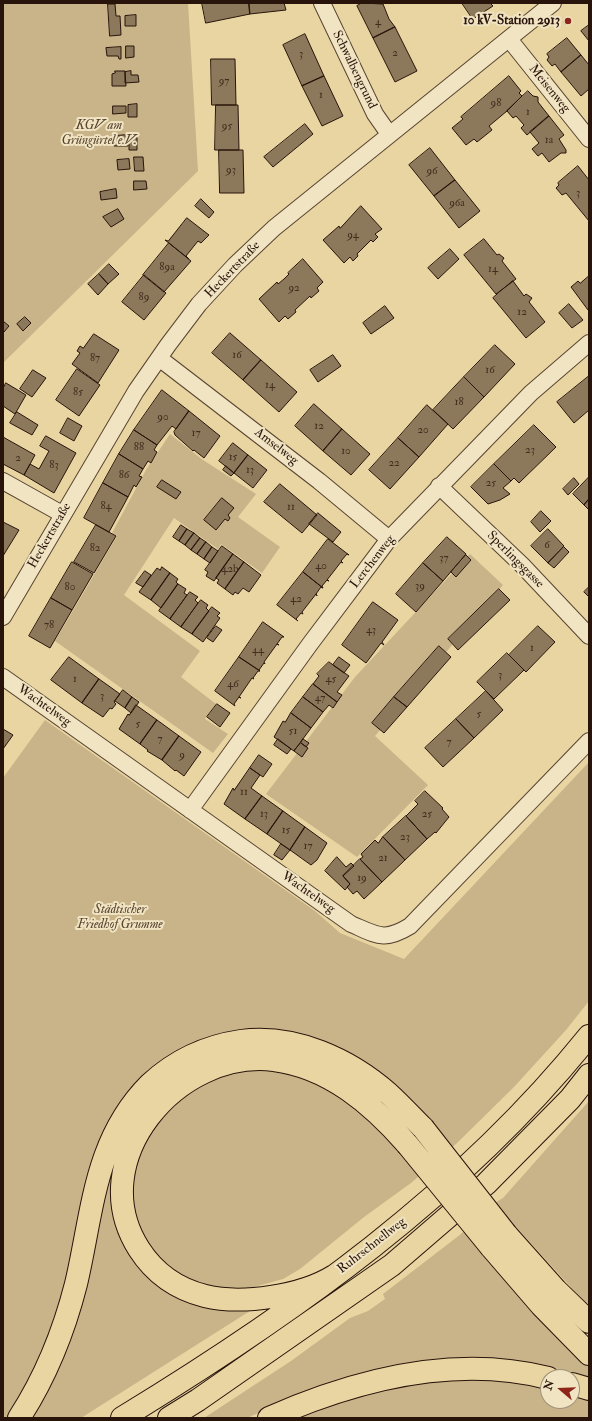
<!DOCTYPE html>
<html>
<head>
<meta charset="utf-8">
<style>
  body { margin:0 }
  #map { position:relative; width:592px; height:1421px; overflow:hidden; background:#e8d5a2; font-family:"IM FELL Double Pica",serif }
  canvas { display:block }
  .frame { position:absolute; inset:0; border:4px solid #29140b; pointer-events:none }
  .north { position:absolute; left:540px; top:1369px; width:40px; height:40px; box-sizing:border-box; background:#f0e4c3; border:1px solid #a09179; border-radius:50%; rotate:289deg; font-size:11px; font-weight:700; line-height:16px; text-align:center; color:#29140b }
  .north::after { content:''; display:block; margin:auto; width:14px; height:18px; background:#8f2418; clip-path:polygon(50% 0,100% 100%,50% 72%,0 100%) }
</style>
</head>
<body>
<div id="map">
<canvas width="592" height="1421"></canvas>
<div class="frame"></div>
<div class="north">N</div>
</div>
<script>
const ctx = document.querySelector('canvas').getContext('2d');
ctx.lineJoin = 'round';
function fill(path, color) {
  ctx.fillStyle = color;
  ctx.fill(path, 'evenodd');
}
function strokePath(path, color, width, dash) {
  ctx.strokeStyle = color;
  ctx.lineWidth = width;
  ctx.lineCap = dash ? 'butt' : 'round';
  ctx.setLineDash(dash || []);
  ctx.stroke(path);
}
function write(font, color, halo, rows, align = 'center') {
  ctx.font = font + ' "IM FELL Double Pica",serif';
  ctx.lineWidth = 4;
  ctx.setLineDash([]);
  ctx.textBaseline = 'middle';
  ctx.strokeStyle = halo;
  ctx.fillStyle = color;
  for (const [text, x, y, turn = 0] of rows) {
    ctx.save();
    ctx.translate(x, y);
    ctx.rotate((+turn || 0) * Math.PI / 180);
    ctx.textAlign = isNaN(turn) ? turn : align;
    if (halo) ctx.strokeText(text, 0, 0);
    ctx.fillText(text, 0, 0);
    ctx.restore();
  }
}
const green = new Path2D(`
  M3,3H188L198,171L3,363Z
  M170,434L203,460L256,494L238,517L280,547L262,573L221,544L218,549L174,518L124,595L200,651L181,677L216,704L205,719L228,734L213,753L55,641L117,536L112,533L146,470Z
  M470,554L503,585L375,736L428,785L357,857L266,794L355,677Z
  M45,720L315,911L340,933L404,959L589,762V1001L566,1030L514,1087L456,1144L411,1183L364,1217L300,1269L283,1279L247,1289L205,1287L181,1277L161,1263L149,1248L133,1213L130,1189L142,1140L178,1099L202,1083L232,1072L255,1068L300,1074L359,1108L398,1152L431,1120C397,1089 362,1057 319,1040C310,1036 300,1035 291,1033L134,1089L57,1319L18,1402L7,1418H3V778Z
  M589,1101V1307L515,1226L482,1254L489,1257L589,1363V1381L560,1372L494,1358L461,1360L263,1411L247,1418H204L291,1361L350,1318L368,1311L385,1299L383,1294L461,1234L486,1208L503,1198Z
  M106,1180L112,1181V1197L116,1220L144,1269L261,1304L81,1418H28Z
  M458,1377L548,1385V1401H572V1391L589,1397V1418H294L364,1392Z`);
const building = new Path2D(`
  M202,3H249L250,14L206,23Z
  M249,3H284L286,10L250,14Z
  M362,3L383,4L389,19L395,27L373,38L357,6Z
  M462,3H490L493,6L473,19Z
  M108,4H115L116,16H120L121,35L110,36Z
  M136,15V26H125V16Z
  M569,18L571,20L566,25L564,22Z
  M589,25V41L581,31Z
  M395,27L417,71L395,82L373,38Z
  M305,34L324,76L302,86L283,45Z
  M567,38L581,55L561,72L555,64L552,66L547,60L549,57L547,54Z
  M126,46H134V57L126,58Z
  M121,47V59H119L118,56H107L106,48Z
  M581,55L589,65V89L581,96L561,72Z
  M211,59H235L236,105H212Z
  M115,71H125L126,86H112V74L115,73Z
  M131,71V75H138L139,82L125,83V72Z
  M324,76L343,116L322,126L302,86Z
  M509,76L521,91L519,93L522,96L507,111L489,126L492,130L477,142L474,139L466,145L452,128L463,119L461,117Z
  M528,91L533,96L538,97V102L549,116L527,135L521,128L524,125L516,116L513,118L507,111Z
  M137,104V117H128V105Z
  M216,105H238L239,150H215Z
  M113,106H126V113L113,114Z
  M549,116L564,135L559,139L566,150V153H561L549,162L542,153L538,156L532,149L539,143L530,132Z
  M305,124L313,134L273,167L264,157Z
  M128,135V146H114V136Z
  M137,138V150H129V139Z
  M430,148L455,180L434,196L409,165Z
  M219,150H243L244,193H220Z
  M134,157H143L144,171H135Z
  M129,159L130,169L118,170L117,160Z
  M578,166L589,180V221L566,193L562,195L556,188L559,185L558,183Z
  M455,180L480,211L459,228L434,196Z
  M134,181H146L147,189L134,190Z
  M116,189L117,198L101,200L100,192Z
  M201,199L214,212L209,218L195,206Z
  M361,206L382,229L375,234L378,237L373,242L371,240L357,254L358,256L353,261L350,257L344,263L323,240L339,226L340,228Z
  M118,209L124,219L111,227L103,217Z
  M187,218L209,235L201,243L198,241L186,256L189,259L165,240L168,241Z
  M484,239L497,255L499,254L504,258L502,261L516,279L496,294L464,255Z
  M169,243L191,261L164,292L143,275Z
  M450,249L459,259L438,279L428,268Z
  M303,259L323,282L317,288L319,291L311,298L310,296L295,310L296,312L288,319L285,316L279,322L259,299L277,282L278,284L284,279L289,274L288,273Z
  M109,264L119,274L108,284L99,274Z
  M99,274L108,284L98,295L88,284Z
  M144,275L166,293L144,320L122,302Z
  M589,276V309L588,310L571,287L578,281L580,283Z
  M513,281L524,296L526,294L532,298L529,302L545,322L526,338L493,298Z
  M569,304L583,320L572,328L559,313Z
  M385,306L394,318L371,334L363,323Z
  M25,317L31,323L23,331L17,324Z
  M3,321L9,326L4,332L3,331Z
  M230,333L261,360L243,380L212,353Z
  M94,334L119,350L98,383L72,364L80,353L77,351L80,346L83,348Z
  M495,345L515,364L484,397L464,377Z
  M333,355L341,366L318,382L310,370Z
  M261,360L297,392L279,412L243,380Z
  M77,369L100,385L79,416L56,400Z
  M33,370L46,378L32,397L20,389Z
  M589,376V410L574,423L557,402Z
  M464,377L484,397L453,429L433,410Z
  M6,383L26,395L15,414L3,406V389Z
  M162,390L189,411L176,429L172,426L157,445L134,430Z
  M314,404L342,429L323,451L295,426Z
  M427,405L448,424L419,457L398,438Z
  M189,411L220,436L204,458L194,450L193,451L175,435L174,432Z
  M17,412L38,425L32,435L10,423Z
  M68,418L82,426L74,441L60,433Z
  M534,425L556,447L519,483L514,478L511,481L494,464Z
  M342,429L370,454L351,475L323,451Z
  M134,430L157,445L154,450L157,452L151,463L148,461L143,469L119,454Z
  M46,436L76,453L54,493L24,475L30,464L39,469L49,451L40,446Z
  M3,437L35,455L24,475L3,464Z
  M398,438L419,457L390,489L369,470Z
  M233,443L248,455L234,473L219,461Z
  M119,454L143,469L139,476L142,477L136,487L134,485L128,497L103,483Z
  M248,455L267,470L253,488L234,473Z
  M494,464L511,481L503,488L510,494L500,500L488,504L471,487Z
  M226,466L234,473L231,476L223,470Z
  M589,477V499L584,505L573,494Z
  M574,478L579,484L568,495L563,489Z
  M162,480L181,492L176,499L157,487Z
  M103,483L128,497L109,532L84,518Z
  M280,484L317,515L302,533L264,502Z
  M222,498L234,508L228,515L230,518L228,521L225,519L216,530L204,520Z
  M589,499V510L584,505Z
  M541,511L551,521L540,532L531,522Z
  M318,513L341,532L333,542L309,524Z
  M3,522L19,530L3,556Z
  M96,525L116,536L94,573L74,562Z
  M181,525L187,529L179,541L173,537Z
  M187,529L194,533L185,545L179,541Z
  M548,529L564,546L548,563L531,546Z
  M194,533L200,538L191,550L185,545Z
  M447,537L466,554L443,581L423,563Z
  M200,538L206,542L197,554L191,550Z
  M328,539L349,555L347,554L341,561L343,563L341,562L327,580L329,581L327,580L322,586L323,588L303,572Z
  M206,542L212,547L204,559L197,554Z
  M222,546L233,554L214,581L206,576L208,572L205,570Z
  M212,547L218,551L210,563L204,559Z
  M564,547L569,552L554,568L548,563Z
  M233,554L244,562L225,589L217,583L219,580L216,578Z
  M466,555L471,560L456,577L451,572Z
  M72,562L93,574L72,610L51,598Z
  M244,562L261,575L249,592L243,588L238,594L235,592L233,595L225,589Z
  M423,563L443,581L416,612L396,594Z
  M162,567L170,573L151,600L139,592L157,568L160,570Z
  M145,571L151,575L143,587L136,583Z
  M303,572L323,588L321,587L316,594L317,596L316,594L302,612L303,614L301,613L296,619L298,621L277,605Z
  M170,573L178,579L176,582L178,584L161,608L151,600Z
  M178,584L186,589L184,593L187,595L170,619L159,611Z
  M589,587V597L584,592Z
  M499,589L510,600L458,650L448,639Z
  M190,592L198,597L195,600L198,603L181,627L170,619Z
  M51,598L72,610L50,648L29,636Z
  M201,600L208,605L206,608L209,611L192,634L181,627Z
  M373,602L398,620L382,642L384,645L381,643L366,663L342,645Z
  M212,607L220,613L217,616L220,618L203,642L192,634Z
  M263,622L284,637H282L277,644L279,645L277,644L264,662L265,664L264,663L259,670L260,671L239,657Z
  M216,626L222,630L213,642L207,638Z
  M538,626L555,642L526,672L509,655Z
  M439,646L451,657L407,707L394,697Z
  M507,653L524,670L494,699L477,682Z
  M69,657L99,679L82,703L51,680Z
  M239,657L260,671H258L253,678L254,679L252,678L239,697L241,698L239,697L234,704L235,706L215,691Z
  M339,657L350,665L344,673L333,665Z
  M329,662L349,676L337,692L342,695L337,702L313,684L319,676L317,674Z
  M99,679L120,694L114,702L116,704L112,709L110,708L103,717L82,703Z
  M313,684L337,702L333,708L329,705L323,712L303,697Z
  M123,690L132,697L125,708L115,701Z
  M486,691L503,710L474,738L456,719Z
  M132,697L139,702L131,713L125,708Z
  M303,697L323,712L311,728L291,713Z
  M394,697L407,707L384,733L372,723Z
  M217,704L230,713L220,727L207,717Z
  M136,705L157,720L140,744L119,729L128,714L129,715Z
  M291,713L311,728L294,751L274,737L283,721L285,722Z
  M456,719L474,738L443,767L425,748Z
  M157,720L179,736L162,760L147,751L148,750L140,744Z
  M3,729L13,735L3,749Z
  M179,736L201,752L184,776L176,770L175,771L162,760Z
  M278,739L291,749L287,754L274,745Z
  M303,739L309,743L306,747L301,743Z
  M301,743L308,748L302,757L294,751Z
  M259,755L272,764L263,777L250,768Z
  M250,768L260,775L251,788L262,796L245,819L224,804L233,788L234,790Z
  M425,791L443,808L442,809L449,817L436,833L435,832L427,839L406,816L418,804L415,801Z
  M262,796L283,811L267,834L245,819Z
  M283,811L305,827L290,850L267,834Z
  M406,816L427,839L405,860L383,837Z
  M305,827L327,843L317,860L311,865L290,850Z
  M383,837L405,860L382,882L360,859L363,857L361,854L375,840L378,843Z
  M281,844L290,850L282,860L274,855Z
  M337,857L346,867L351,863L354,866L343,876L350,884L345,890L325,871Z
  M360,859L382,882L364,899L357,891L353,894L347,887L350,884L343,876Z`);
const minor = new Path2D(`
  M322,3L375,114L389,134
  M509,39L589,139
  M159,358L319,481L389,539
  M3,481L62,514
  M439,486L522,565L589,636
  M3,617L136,391L168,345L199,304L235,265L274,228L553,3
  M3,677L351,924C377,935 384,942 410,926L589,741
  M190,810L310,644L389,539L531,393L589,343`);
const motorway = new Path2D(`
  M506,1234L556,1290L589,1322
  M491,1247L541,1305L589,1354
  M334,1276C302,1296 242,1305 205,1296C177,1289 155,1274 139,1249C82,1160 178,1048 274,1060C329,1067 372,1104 407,1144
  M572,1384L589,1389
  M19,1418C45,1378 64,1331 76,1284C93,1212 94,1140 150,1084C175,1061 207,1046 241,1041C295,1034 349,1059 389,1094C401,1105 412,1117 423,1128
  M122,1418C294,1313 462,1194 589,1036
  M169,1418L198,1400L392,1265L486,1184L570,1099L589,1075
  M269,1418C355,1380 454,1354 548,1378`);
const motorwayBridge = new Path2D(`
  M423,1128L506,1234
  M407,1144L491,1247`);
const markers = [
  [568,21,4,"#8f2418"]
];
const numberNames = [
  ["4",378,23],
  ["2",395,54],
  ["3",301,55],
  ["97",224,82],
  ["1",321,96],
  ["98",496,104],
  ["1",528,113],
  ["95",227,127],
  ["1a",549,141],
  ["93",231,171],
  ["96",432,172],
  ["3",578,194],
  ["96a",457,204],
  ["94",353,236],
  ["89a",167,268],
  ["14",493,270],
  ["92",294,289],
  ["89",144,298],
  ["12",522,313],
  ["16",237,356],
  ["87",95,359],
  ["16",490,371],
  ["14",270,386],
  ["85",78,393],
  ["18",459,403],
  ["90",163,418],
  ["12",319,427],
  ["20",423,431],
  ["17",196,434],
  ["88",139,448],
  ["23",530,451],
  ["10",346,452],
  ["15",233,458],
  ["2",18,459],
  ["22",394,464],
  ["83",54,466],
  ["13",250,471],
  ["86",124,476],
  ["25",491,484],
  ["84",106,507],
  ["11",291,508],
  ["6",547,546],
  ["82",95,549],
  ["37",444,559],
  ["40",321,567],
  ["42b",230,570],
  ["39",420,587],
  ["80",70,588],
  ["42",296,600],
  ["78",49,626],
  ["43",371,631],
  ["1",532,649],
  ["44",258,651],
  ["3",500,676],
  ["1",75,680],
  ["45",331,680],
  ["46",233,685],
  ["3",102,697],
  ["47",320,699],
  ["5",479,715],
  ["5",138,725],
  ["51",293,732],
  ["7",160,740],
  ["7",449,743],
  ["9",182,756],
  ["11",244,793],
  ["13",264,815],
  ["25",427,815],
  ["15",286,831],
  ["23",405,838],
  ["17",308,847],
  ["21",383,859],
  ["19",362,879]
];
const poiNames = [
  ["10 kV-Station 2913",560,21]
];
const streetNames = [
  ["Schwalbengrund",354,70,64],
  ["Meisenweg",549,89,51],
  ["Heckertstraße",233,270,-46],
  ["Amselweg",276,447,38],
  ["Heckertstraße",50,536,-60],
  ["Sperlingsgasse",515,560,45],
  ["Lerchenweg",373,562,-52],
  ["Wachtelweg",44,706,35],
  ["Wachtelweg",308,893,35],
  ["Ruhrschnellweg",372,1246,-38]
];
const parkNames = [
  ["KGV am",99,126],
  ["Grüngürtel e.V.",99,141],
  ["Städtischer",120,910],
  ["Friedhof Grumme",120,925]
];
fill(green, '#c8b488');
fill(building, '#8c785a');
strokePath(building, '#29140b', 1);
strokePath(minor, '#594431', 18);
strokePath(motorway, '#29140b', 24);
strokePath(minor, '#f0e4c3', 16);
strokePath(motorway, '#e8d5a2', 22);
strokePath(motorwayBridge, '#29140b', 24, []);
strokePath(motorwayBridge, '#e8d5a2', 22);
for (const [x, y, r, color] of markers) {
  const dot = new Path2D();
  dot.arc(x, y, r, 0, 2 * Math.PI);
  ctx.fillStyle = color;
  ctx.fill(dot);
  strokePath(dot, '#f0e4c3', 1.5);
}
write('11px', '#422d1f', null, numberNames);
write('bold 13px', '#29140b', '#f0e4c3', poiNames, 'right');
write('13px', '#29140b', '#f0e4c3', streetNames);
write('italic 13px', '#594430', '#f0e4c3', parkNames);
</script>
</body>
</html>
